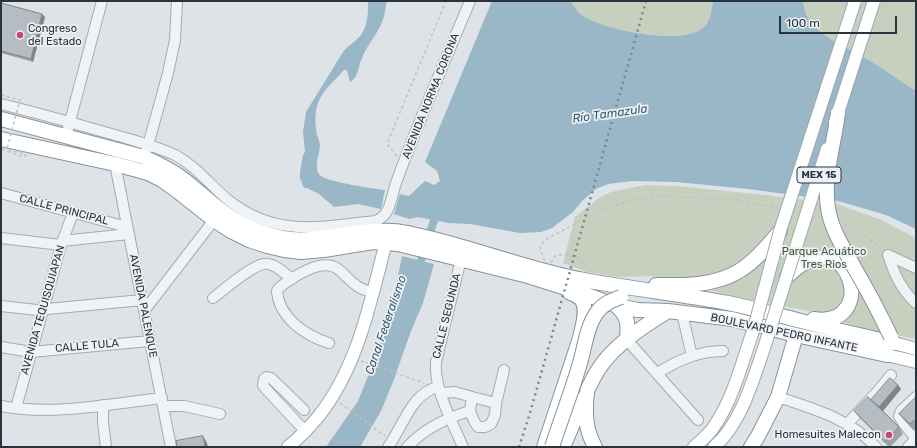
<!DOCTYPE html>
<html>
<head>
<meta charset="utf-8">
<style>
  body { margin:0 }
  #map { position:relative; width:917px; height:448px; overflow:hidden; background:#dee3e7; font-family:Rubik,sans-serif }
  canvas { display:block }
  .frame { position:absolute; inset:0; border:2px solid #28333d; pointer-events:none }
  .scale { position:absolute; left:779px; top:16px; width:118px; height:18px; box-sizing:border-box; border:2px solid #28333d; border-top:0; padding-left:5px; font-size:12px; line-height:14px; white-space:nowrap; color:#28333d; -webkit-text-stroke:3px #edf1f5; paint-order:stroke }
</style>
</head>
<body>
<div id="map">
<canvas width="917" height="448"></canvas>
<div class="frame"></div>
<div class="scale">100 m</div>
</div>
<script>
const ctx = document.querySelector('canvas').getContext('2d');
ctx.lineJoin = 'round';
function fill(path, color) {
  ctx.fillStyle = color;
  ctx.fill(path, 'evenodd');
}
function strokePath(path, color, width, dash) {
  ctx.strokeStyle = color;
  ctx.lineWidth = width;
  ctx.lineCap = dash ? 'butt' : 'round';
  ctx.setLineDash(dash || []);
  ctx.stroke(path);
}
function write(font, color, halo, rows, align = 'center') {
  ctx.font = font + ' Rubik,sans-serif';
  ctx.lineWidth = 3.5;
  ctx.setLineDash([]);
  ctx.textBaseline = 'middle';
  ctx.strokeStyle = halo;
  ctx.fillStyle = color;
  for (const [text, x, y, turn = 0] of rows) {
    ctx.save();
    ctx.translate(x, y);
    ctx.rotate((+turn || 0) * Math.PI / 180);
    ctx.textAlign = isNaN(turn) ? turn : align;
    if (halo) ctx.strokeText(text, 0, 0);
    ctx.fillText(text, 0, 0);
    ctx.restore();
  }
}
const green = new Path2D(`
  M571,1H713C712,7 709,20 706,25C688,48 606,30 585,17C578,14 574,7 571,1Z
  M803,1H916V91C901,82 887,71 872,62C854,51 832,43 816,29C807,21 805,12 803,1Z
  M645,185L675,186L756,194L837,204L879,219L916,238V339L869,330L813,312L733,296L653,276L618,277L587,272L563,263L575,217L599,198L611,192Z`);
const water = new Path2D(`
  M368,1H387C385,8 385,16 382,22C377,35 367,45 362,58C358,66 359,77 350,82L347,70H344C325,91 313,97 316,129C316,134 319,139 320,144C320,152 316,160 317,168C317,171 318,174 321,176C329,182 374,189 385,190L381,209L358,204L334,207L319,194L307,188H304L300,178V172L303,155L305,152L303,132L306,112L343,52C347,47 350,45 355,41C368,31 368,16 368,1Z
  M492,1H571C574,7 578,14 585,17C606,30 688,48 706,25C710,19 712,8 713,1H803C805,12 807,21 816,28C832,43 854,51 872,62C887,71 901,82 916,91V229L886,215L838,201L748,189L676,182L632,181L608,184L596,189L583,200L573,212L552,228L541,232L520,233L470,224L448,223L418,217L409,219L394,214L400,194L409,196L425,181L434,185L440,181L437,171L425,162Z
  M402,256L434,264L423,303L411,331L393,382L381,411L360,447H326L358,401L377,354L391,310Z`);
const canal = new Path2D(`
  M418,270L437,211`);
const path = new Path2D(`
  M397,156L387,144L446,1
  M844,224L864,234L882,250
  M545,260L543,258L540,247L545,240L601,210L633,200L657,196L731,199L778,208
  M551,263L555,256L564,254L580,258L582,269
  M361,361L424,383
  M340,403L385,436`);
const minor = new Path2D(`
  M1,104C39,113 77,124 115,135C135,141 156,146 175,155C196,166 210,185 228,200C276,238 319,227 375,221C391,216 391,197 396,183C418,122 445,61 470,1
  M68,129L102,1
  M147,149L168,73L175,40L177,1
  M115,164L171,447
  M1,193L127,227
  M1,238L61,245
  M62,241L129,234
  M461,259L436,362C434,390 452,421 463,447
  M916,268L888,255C894,273 901,290 916,303
  M213,298C224,290 256,261 268,264C277,265 285,274 292,279
  M1,306L37,310L142,300
  M144,311L214,220
  M627,340L698,420
  M329,343C306,336 279,318 277,291L279,288C291,278 322,257 338,269C348,277 358,292 373,291
  M1,347L31,352L150,341
  M692,356L708,352L723,351
  M657,373L677,362L692,356L682,313
  M472,397L496,403
  M778,397C814,409 850,419 876,447
  M916,397L901,411L899,416L904,424L916,439
  M103,405V422L106,447
  M1,406C55,416 108,404 162,398
  M163,406H184L220,414
  M16,408L61,245L73,213
  M304,410L271,378L267,377L264,379L263,385L265,388L306,432
  M470,411L474,421L478,427H485L491,424L495,415L496,403L504,370
  M847,424L878,391L891,375
  M388,447C403,427 411,393 438,387
  M407,447C424,429 446,418 470,411L472,397L455,392L441,393
  M908,447L916,439`);
const major = new Path2D(`
  M894,343L916,349
  M887,355L916,362
  M288,447C299,438 309,428 318,417C358,367 370,303 386,242
  M694,447C702,440 710,434 715,425C734,397 743,359 754,328
  M714,447C741,424 753,380 764,348`);
const highway = new Path2D(`
  M1,119L144,157C157,163 170,169 182,178C209,199 225,219 259,231C275,237 293,241 310,239C343,237 375,226 408,233C468,245 524,269 584,280C632,289 680,294 728,303C753,308 777,315 801,321C832,329 863,336 894,343
  M1,139L115,164L148,173L162,180L176,190L214,220L231,231L249,240L267,246L284,250L301,252L324,250L373,242L398,244L528,276L582,293L617,306L638,310L668,311L732,319L796,335L887,355
  M787,277C849,213 881,329 814,319
  M656,285C666,285 675,285 684,285C733,283 751,267 780,231
  M617,306C629,318 628,324 627,340
  M544,447L580,338C582,327 589,309 581,299C578,296 573,294 569,292
  M563,447L584,398
  M595,447C588,434 586,424 586,409C586,404 586,399 587,394C587,390 589,386 591,383C605,350 639,329 668,311
  M751,447L758,436L778,397L796,335`);
const rail = new Path2D(`
  M519,447L530,413L646,1`);
const pathBridge = new Path2D(`
  M1,95L20,100L7,149L26,154L24,157L1,149`);
const majorBridge = new Path2D(`
  M835,122L874,1
  M754,328L780,231L855,1
  M764,348L827,149`);
const highwayBridge = new Path2D(`
  M838,113C834,144 823,177 828,208C831,230 845,250 855,269C868,291 880,314 891,337
  M552,447C561,419 572,391 580,363C585,346 587,325 598,311C604,303 613,300 621,297`);
const wall = new Path2D(`
  M1,3L45,17L33,62L1,53Z
  M898,385L901,389L883,411L899,427L903,434L890,447H889L859,417L854,411L871,400Z
  M916,397V429L914,431L904,420L899,414Z`);
const shadedWall = new Path2D(`
  M42,14L45,17L33,62L31,59Z
  M898,385L901,389L882,412L878,407Z
  M203,436L207,443L208,447H205Z`);
const building = new Path2D(`
  M1,3L42,14L31,59L1,51Z
  M890,378L898,385L879,407L871,400Z
  M868,397L899,427L885,442L854,411Z
  M916,397V419L910,424L899,414Z
  M203,436L205,447H177L176,441Z`);
const markers = [
  [20,35,4,"#c94671"],
  [889,435,4,"#c94671"]
];
const shields = [
  [819,175,44]
];
const shieldNames = [
  ["MEX 15",819,175]
];
const poiNames = [
  ["Congreso",28,29],
  ["del Estado",28,42],
  ["Homesuites Malecon",881,435,"right"]
];
const streetNames = [
  ["AVENIDA NORMA CORONA",431,96,-68],
  ["CALLE PRINCIPAL",64,210,15],
  ["AVENIDA PALENQUE",143,306,79],
  ["AVENIDA TEQUISQUIAPAN",43,310,-74],
  ["CALLE SEGUNDA",447,316,-76],
  ["BOULEVARD PEDRO INFANTE",784,333,12],
  ["CALLE TULA",87,346,-5]
];
const parkNames = [
  ["Parque Acuático",824,252],
  ["Tres Rios",824,265]
];
const waterNames = [
  ["Río Tamazula",610,114,-8],
  ["Canal Federalismo",386,325,-71]
];
fill(green, '#c7d0bf');
fill(water, '#99b7c6');
strokePath(canal, '#99b7c6', 8);
strokePath(minor, '#a4abb1', 12);
strokePath(major, '#9da9b2', 14);
strokePath(highway, '#86939d', 16);
strokePath(path, '#bcc1c5', 1.5, [3, 3]);
strokePath(minor, '#f0f3f5', 10);
strokePath(major, '#fff', 12);
strokePath(highway, '#fff', 14);
strokePath(rail, '#788590', 2.5, [2, 4]);
strokePath(majorBridge, '#9da9b2', 14, []);
strokePath(highwayBridge, '#86939d', 16, []);
strokePath(pathBridge, '#bcc1c5', 1.5, [3, 3]);
strokePath(majorBridge, '#fff', 12);
strokePath(highwayBridge, '#fff', 14);
fill(wall, '#9ca3a8');
fill(shadedWall, '#7f8488');
fill(building, '#b5bdc3');
strokePath(building, '#7f8488', 1);
for (const [x, y, r, color] of markers) {
  const dot = new Path2D();
  dot.arc(x, y, r, 0, 2 * Math.PI);
  ctx.fillStyle = color;
  ctx.fill(dot);
  strokePath(dot, '#edf1f5', 1.5);
}
for (const [x, y, w] of shields) {
  const box = new Path2D();
  box.roundRect(x - w / 2, y - 8, w, 16, 3);
  ctx.fillStyle = '#edf1f5';
  ctx.fill(box);
  strokePath(box, '#28333d', 1);
}
write('bold 10px', '#28333d', null, shieldNames);
write('11px', '#28333d', '#edf1f5', poiNames, 'left');
write('11px', '#28333d', '#edf1f5', streetNames);
write('11px', '#425835', '#edf1f5', parkNames);
write('italic 12px', '#33596f', '#edf1f5', waterNames);
</script>
</body>
</html>
